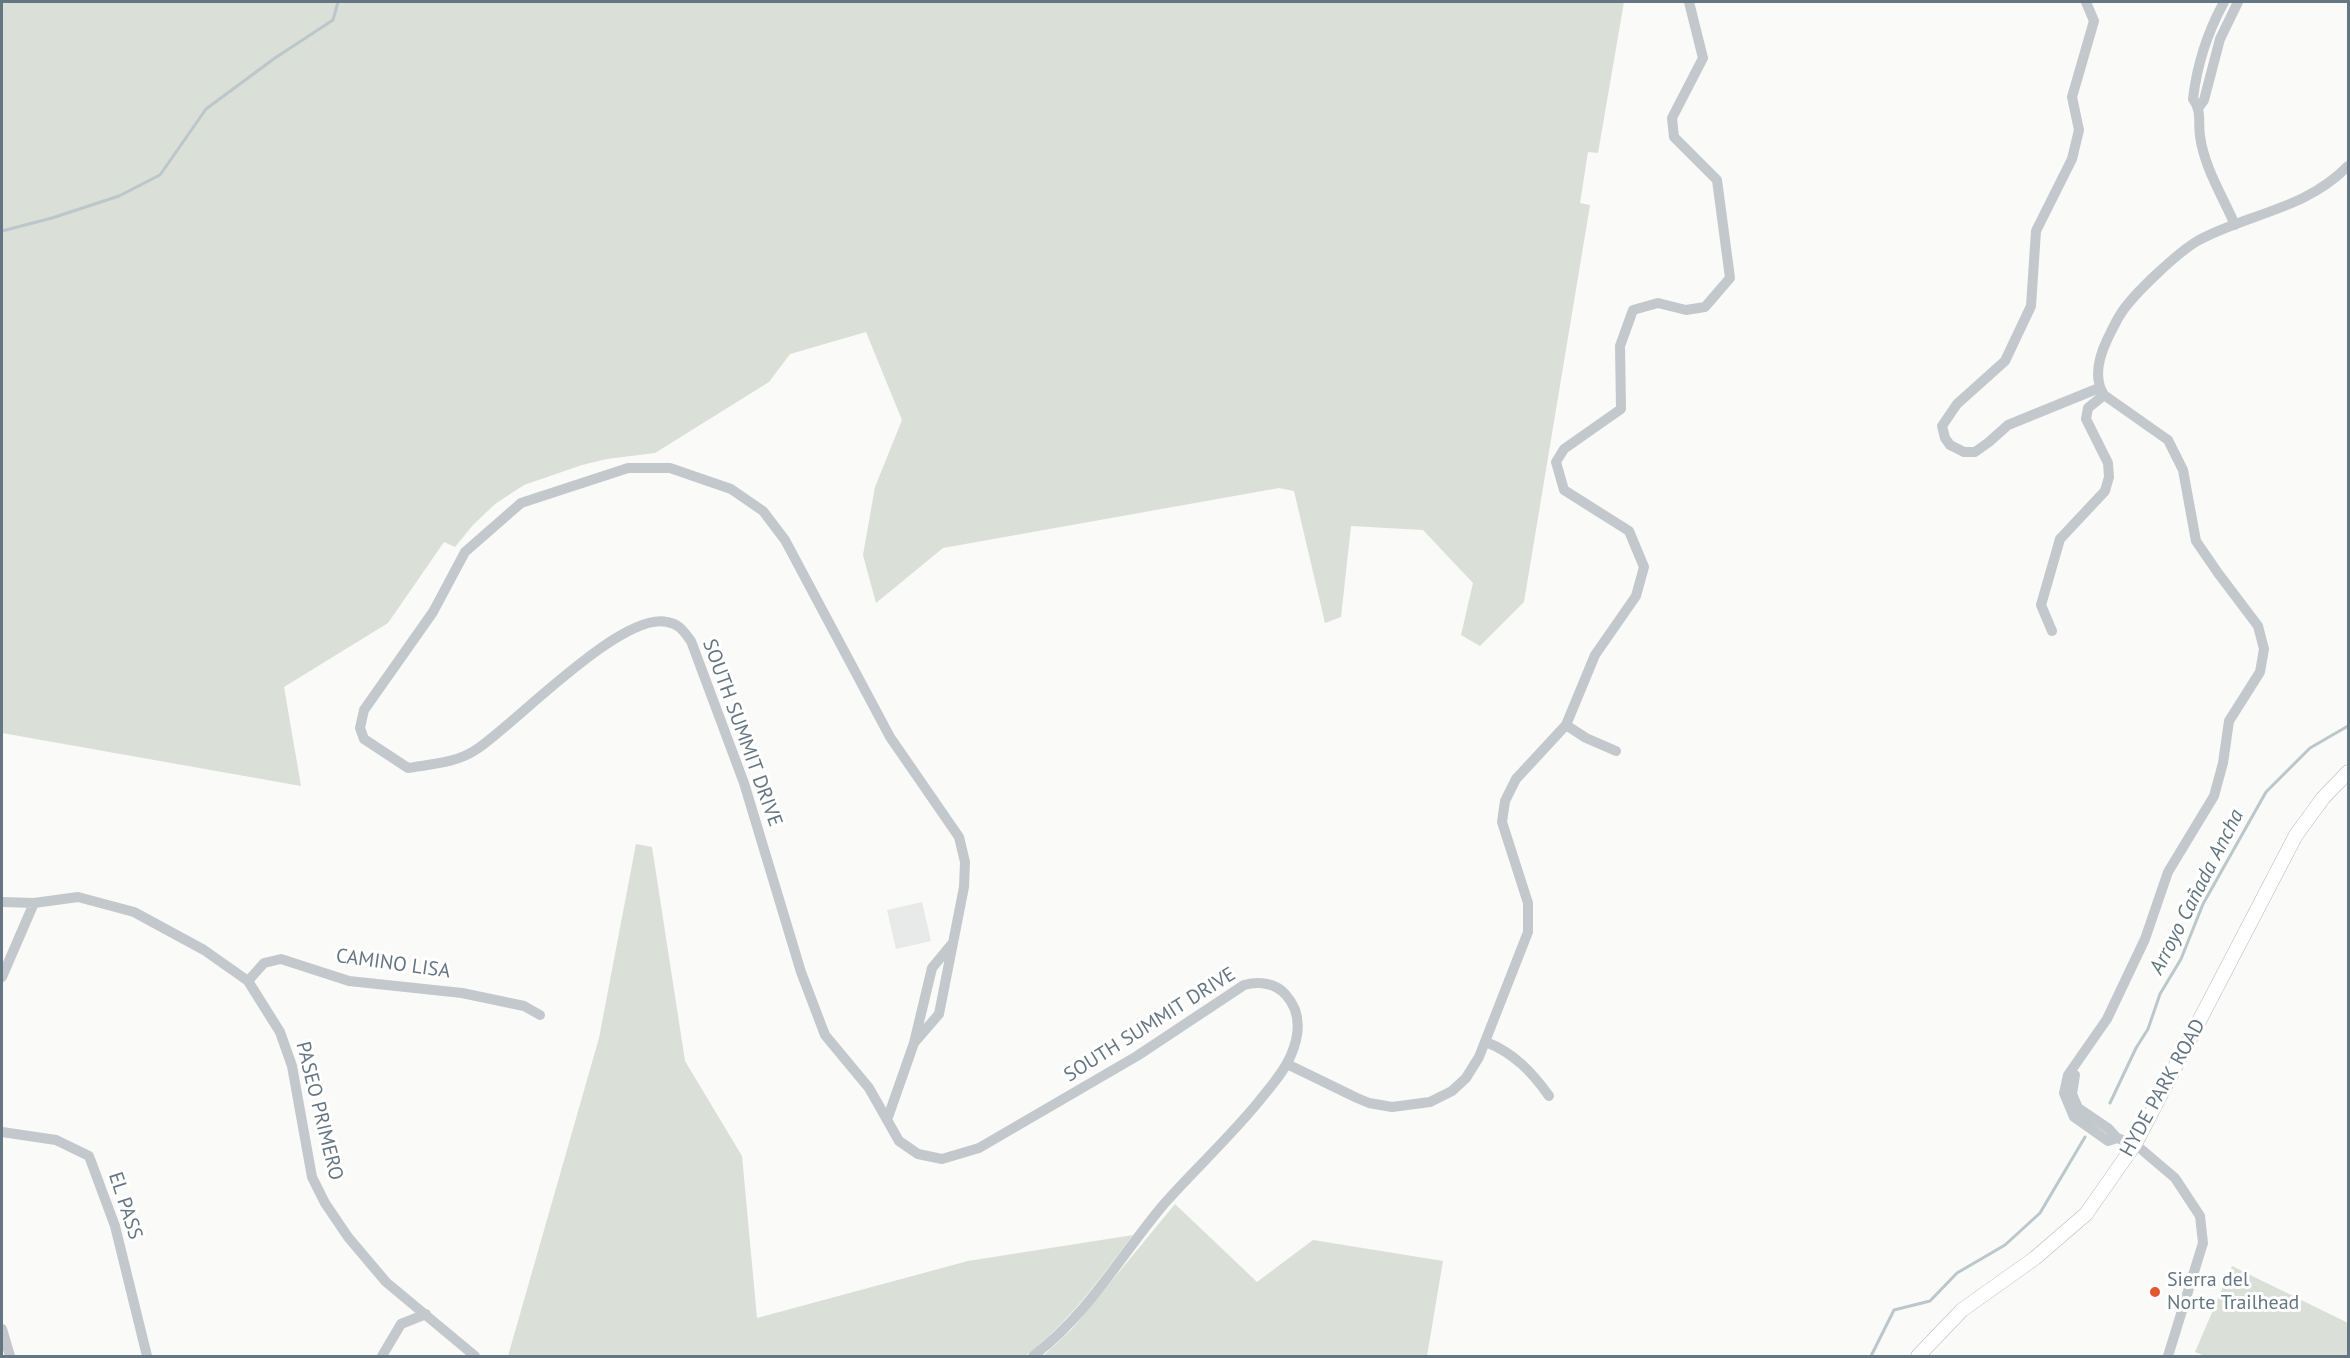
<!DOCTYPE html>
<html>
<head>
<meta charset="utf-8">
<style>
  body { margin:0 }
  #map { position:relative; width:2350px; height:1358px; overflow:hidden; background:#fafaf8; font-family:"PT Sans",sans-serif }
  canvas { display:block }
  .frame { position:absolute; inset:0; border:3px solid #657683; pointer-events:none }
</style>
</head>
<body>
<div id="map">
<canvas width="2350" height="1358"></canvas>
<div class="frame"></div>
</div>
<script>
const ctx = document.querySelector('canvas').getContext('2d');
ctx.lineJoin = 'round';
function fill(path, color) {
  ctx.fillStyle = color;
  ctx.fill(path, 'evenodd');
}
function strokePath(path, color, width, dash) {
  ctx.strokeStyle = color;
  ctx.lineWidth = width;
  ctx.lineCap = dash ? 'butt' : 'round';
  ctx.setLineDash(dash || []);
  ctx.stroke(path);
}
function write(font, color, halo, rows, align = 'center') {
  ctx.font = font + ' "PT Sans",sans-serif';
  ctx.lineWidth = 6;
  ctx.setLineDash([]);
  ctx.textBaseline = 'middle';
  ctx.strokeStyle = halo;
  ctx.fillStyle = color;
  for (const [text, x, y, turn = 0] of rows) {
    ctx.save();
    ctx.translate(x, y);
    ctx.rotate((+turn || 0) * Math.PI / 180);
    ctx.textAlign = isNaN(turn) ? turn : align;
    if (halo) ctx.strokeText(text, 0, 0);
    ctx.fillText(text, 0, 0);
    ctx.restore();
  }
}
const built = new Path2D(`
  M922,902L931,941L896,949L887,910Z`);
const green = new Path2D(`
  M2,2H1624L1598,153L1588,152L1580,203L1590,205L1524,602L1480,646L1461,635L1473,583L1423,530L1351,526L1341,617L1325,623L1294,491L1279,488L943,548L876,603L863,555L875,487L902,420L866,332L790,354L769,382L655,453L607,459L582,465L524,485L495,504L473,525L455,547L444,542L388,623L284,687L301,786L2,733Z
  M636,844L652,847L685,1061L742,1156L757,1318L968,1261L1133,1235C1100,1278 1068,1324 1025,1356H508L599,1038Z
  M1175,1204L1257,1282L1313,1240L1443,1261L1427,1356H1043L1072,1329Z
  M2232,1266L2348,1323V1356H2205L2195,1352Z`);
const stream = new Path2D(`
  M2,231L52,218L119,196L160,175L206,109L275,58L333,20L338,2
  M2110,1103L2136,1048L2148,1029L2160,994L2181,959L2203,904L2266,792L2310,748L2348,726
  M1871,1356L1894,1310L1930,1301L1957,1273L2005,1245L2040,1213L2085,1137`);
const street = new Path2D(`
  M2086,2L2094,21L2072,97L2079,130L2072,159L2036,231L2031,306L2005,361L1957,404L1942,426L1945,438L1950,445L1964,452H1975L1989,442L2008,425L2099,388
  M2224,2C2207,33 2197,64 2193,99C2202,111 2198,122 2200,136C2204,167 2223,197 2235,225
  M2199,107L2204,100L2220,39L2238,2
  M2052,631L2041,605L2060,539L2105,491L2109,477L2108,463L2086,419L2088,408L2104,395
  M1566,725L1586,738L1616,751
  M2,902L34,903L78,897L134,912L204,950L248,981L280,1032L292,1066L312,1177L325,1203L348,1237L386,1282L475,1356
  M2,977L34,903
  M248,981L264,963L281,959L349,981L462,993L524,1006L540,1015
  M1486,1042C1514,1053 1532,1072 1549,1096
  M914,1043L939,1014L964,887L965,862L959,837L890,737L785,540L763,511L731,489L670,468H628L521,503L465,552L433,612L364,710L360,728L364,739L408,768C432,764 457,763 477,749C517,722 622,611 667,622C680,624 684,632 691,641L744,783L801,972L825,1035L869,1088L899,1141L918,1154L942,1159L979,1148L1137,1056L1244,985C1259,981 1276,983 1286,995C1302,1013 1300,1034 1291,1055C1284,1072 1271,1086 1260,1100C1230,1137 1195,1169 1164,1204C1121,1255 1087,1316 1033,1356
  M1287,1064L1357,1098L1369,1103L1392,1107L1430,1102L1452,1091L1466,1078L1479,1057L1528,932V903L1502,822L1505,801L1516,779L1566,725L1595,655L1636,596L1644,567L1629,531L1564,490L1556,462L1564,449L1621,409L1620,346L1633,310L1658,303L1686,310L1705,307L1730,278L1717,180L1674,137L1672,118L1703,58L1689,2
  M2075,1075L2072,1094L2078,1108L2109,1129L2117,1138L2135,1144L2175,1178L2200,1216L2203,1243L2168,1356
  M887,1120L914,1043L932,968L951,945
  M2,1132L56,1140L89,1156L115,1226L147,1356
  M2117,1138L2108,1141L2074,1117L2064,1093L2068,1075L2107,1019L2145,939L2168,872L2214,796L2223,763L2229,721L2260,672L2264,649L2258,626L2218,573L2196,541L2183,470L2168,440L2104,395C2093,378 2099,357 2107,340C2111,332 2115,323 2120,315C2132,295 2178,252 2199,240C2249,213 2305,210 2348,166
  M2,1329L10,1356
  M382,1356L401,1324L426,1314`);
const secondary = new Path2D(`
  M1918,1356L1962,1310L2035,1258L2086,1214L2135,1144L2296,835L2323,798L2348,772`);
const markers = [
  [2155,1292,6,"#e4572e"]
];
const streetNames = [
  ["SOUTH SUMMIT DRIVE",742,733,70],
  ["CAMINO LISA",393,964,8],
  ["SOUTH SUMMIT DRIVE",1150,1025,-32],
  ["HYDE PARK ROAD",2163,1088,-61],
  ["PASEO PRIMERO",319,1111,76],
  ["EL PASS",125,1206,72]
];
const poiNames = [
  ["Sierra del",2167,1280],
  ["Norte Trailhead",2167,1303]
];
const waterNames = [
  ["Arroyo Cañada Ancha",2197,892,-63]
];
fill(built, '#e8e9e9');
fill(green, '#dadfd7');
strokePath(stream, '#bbc7cb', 3);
strokePath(secondary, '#b3babf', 15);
strokePath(street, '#c3c8cc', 10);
strokePath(secondary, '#fff', 14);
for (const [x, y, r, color] of markers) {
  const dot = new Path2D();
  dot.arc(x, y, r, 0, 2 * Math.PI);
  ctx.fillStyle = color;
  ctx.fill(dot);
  strokePath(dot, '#fff', 2);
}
write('20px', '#657683', '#fff', streetNames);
write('20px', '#657683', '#fff', poiNames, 'left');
write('italic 21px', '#60757c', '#fff', waterNames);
</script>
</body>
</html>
